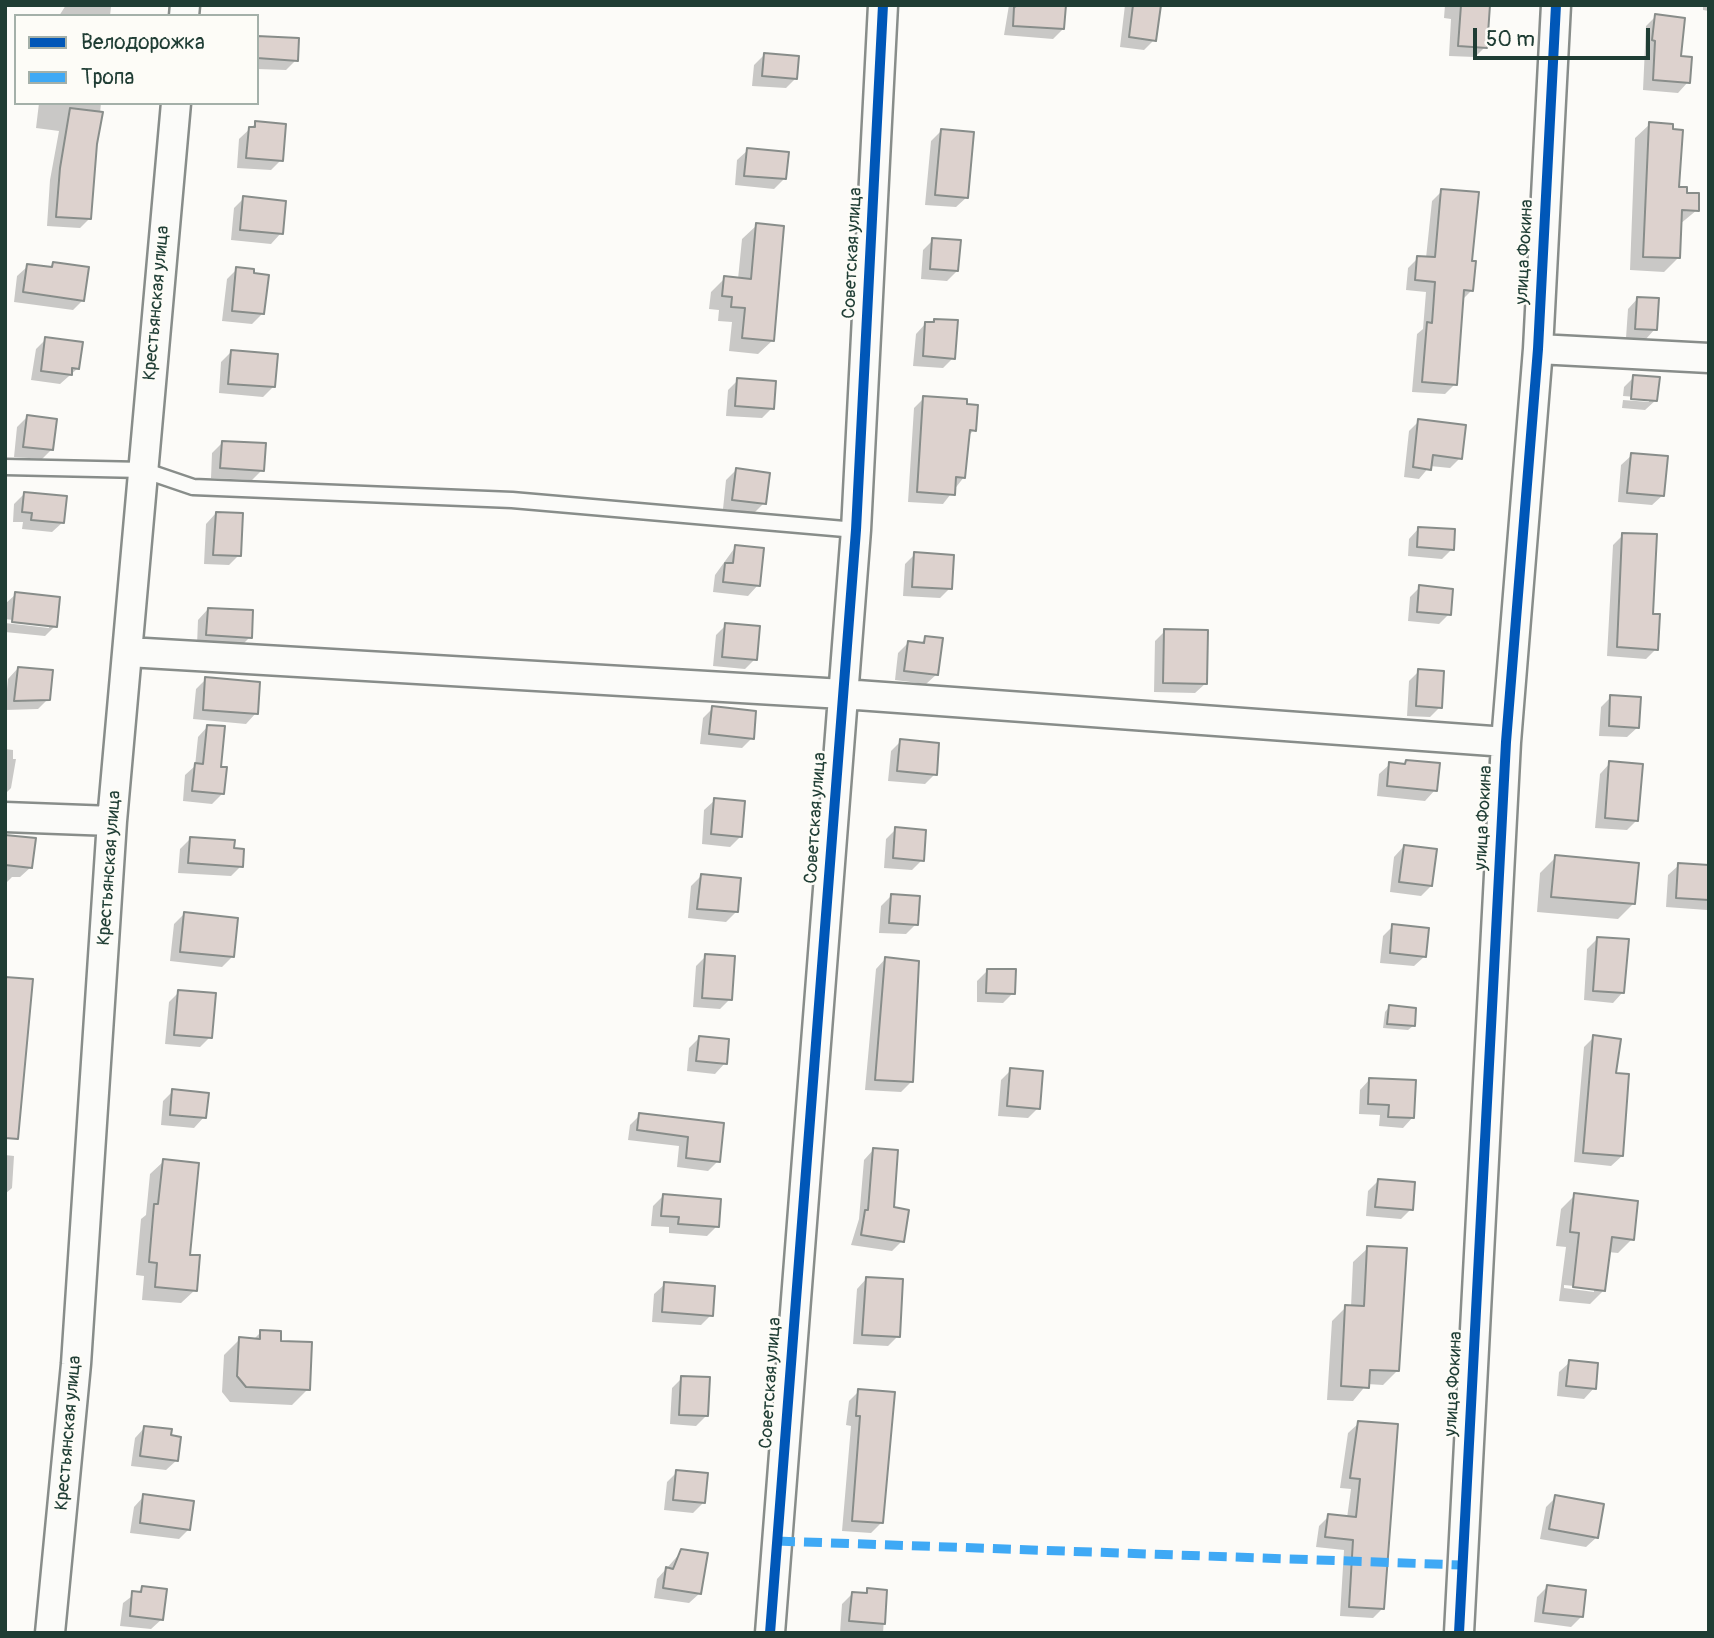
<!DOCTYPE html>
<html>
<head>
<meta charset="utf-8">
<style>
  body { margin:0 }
  #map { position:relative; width:1714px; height:1638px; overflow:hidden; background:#fcfbf8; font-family:Pangolin,sans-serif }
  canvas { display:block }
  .frame { position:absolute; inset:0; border:7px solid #1f3d34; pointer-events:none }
  .legend { position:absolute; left:14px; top:14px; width:245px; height:91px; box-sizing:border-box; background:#fdfcf7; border:2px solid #a4b0a9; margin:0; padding:9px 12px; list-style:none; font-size:21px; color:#1f3d34 }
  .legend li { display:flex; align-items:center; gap:14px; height:35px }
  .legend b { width:35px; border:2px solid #a4b0a9 }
  .scale { position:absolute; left:1473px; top:28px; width:177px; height:32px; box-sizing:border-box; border:4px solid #1f3d34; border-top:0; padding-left:9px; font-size:21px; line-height:24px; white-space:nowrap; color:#1f3d34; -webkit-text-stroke:5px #fdfcf7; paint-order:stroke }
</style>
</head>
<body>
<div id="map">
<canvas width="1714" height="1638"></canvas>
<div class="frame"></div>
<ul class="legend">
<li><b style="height:9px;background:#0057b8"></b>Велодорожка</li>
<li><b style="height:9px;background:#3fa9f5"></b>Тропа</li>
</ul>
<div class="scale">50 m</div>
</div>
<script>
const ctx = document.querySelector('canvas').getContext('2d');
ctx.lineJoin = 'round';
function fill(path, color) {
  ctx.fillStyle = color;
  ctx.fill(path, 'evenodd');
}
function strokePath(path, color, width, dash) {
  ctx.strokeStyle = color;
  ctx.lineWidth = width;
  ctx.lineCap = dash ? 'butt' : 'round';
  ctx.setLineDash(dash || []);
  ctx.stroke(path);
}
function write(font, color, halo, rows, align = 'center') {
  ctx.font = font + ' Pangolin,sans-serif';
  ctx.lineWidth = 5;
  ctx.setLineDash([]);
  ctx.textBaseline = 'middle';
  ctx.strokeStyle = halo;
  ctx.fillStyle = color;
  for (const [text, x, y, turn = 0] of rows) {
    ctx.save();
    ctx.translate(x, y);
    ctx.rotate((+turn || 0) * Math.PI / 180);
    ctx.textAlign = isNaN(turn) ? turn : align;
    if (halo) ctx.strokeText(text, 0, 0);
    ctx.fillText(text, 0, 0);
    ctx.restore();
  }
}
const shadow = new Path2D(`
  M66,5L111,7L110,16H59Z
  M1009,5H1064L1063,29L1053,39L1004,35Z
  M1125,5H1159L1154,40L1144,50L1120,47Z
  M1445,5H1487L1485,47L1475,57L1449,56L1451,19L1444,18Z
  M1703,5H1709V11L1703,10Z
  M1656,16L1688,82L1678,93L1643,90L1646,26Z
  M257,38L296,60L286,70L257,69Z
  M764,55L796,78L786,88L752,86L754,65Z
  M39,103H101L90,218L80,228L47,226L50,180L59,131L36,128Z
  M256,123L281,160L271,170L237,168L239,139Z
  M1650,124L1677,188L1697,210L1680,224L1679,257L1664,272L1630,270L1635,138Z
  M941,131L967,197L956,207L925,205L931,141Z
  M748,150L784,179L774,189L735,185L737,160Z
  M1442,191L1470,262L1472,290L1462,300L1455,384L1445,394L1412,392L1417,334L1423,329L1426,292L1406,290L1408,268L1418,258H1426L1432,201Z
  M244,198L281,233L271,244L231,240L234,208Z
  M757,225L773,340L758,354L729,351L732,322L718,321L719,310L709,309L711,292L725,278L738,279L742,239Z
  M933,240L957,271L947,281L921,279L923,250Z
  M53,264L83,300L73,310L14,302L17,276L28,266L48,269Z
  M237,269L262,314L252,324L222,321L227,279Z
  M1638,298L1655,329L1645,340L1626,338L1628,309Z
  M935,320L953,358L943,368L913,366L916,334L926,323Z
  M46,339L77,369L60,384L31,380L36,349Z
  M231,352L274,386L263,397L219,393L221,362Z
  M1634,377L1656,400L1645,410L1622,408L1623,400L1649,402V398L1623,396L1624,387Z
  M738,380L772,408L762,418L726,416L728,390Z
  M924,398L974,430L967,437L964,477L943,504L908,502L914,408Z
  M27,417L52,449L42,459L14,457L17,427Z
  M1419,421L1460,458L1450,468L1430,466L1419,479L1404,477L1409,431Z
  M222,443L262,470L252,480L211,478L212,453Z
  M1632,455L1663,495L1652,505L1618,502L1621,465Z
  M736,470L764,503L754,513L723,509L726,480Z
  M24,494L63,522L52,532L22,529L23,522H13L14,504Z
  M216,513L239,555L229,565L204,564L206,524Z
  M1419,528L1452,549L1442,559L1408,556L1409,539Z
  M1623,535L1651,615L1656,649L1646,659L1607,656L1613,545Z
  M736,546L758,585L748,596L713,592L715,575Z
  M915,554L950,588L940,598L903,596L905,564Z
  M1420,587L1449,614L1439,624L1408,621L1410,597Z
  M16,594L55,626L45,636L5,632V623L49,628V624L5,619V604Z
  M208,609L250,637L240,647L197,645L198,620Z
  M726,625L755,659L745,669L713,666L716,635Z
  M1165,631L1206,683L1195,693L1154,692L1155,641Z
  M926,638L937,674L926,684L895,680L898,653L908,643L920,644Z
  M18,668L48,699L38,709L5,710L8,679Z
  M1419,671L1440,707L1430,717L1407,716L1409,681Z
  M206,679L256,713L246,724L193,719L196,689Z
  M1611,697L1638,727L1627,737L1599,736L1601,707Z
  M713,708L752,738L742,748L700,744L703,718Z
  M208,726L223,793L212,804L183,801L185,775L195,766L198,737Z
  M901,741L935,774L925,784L888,781L891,751Z
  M5,749L13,750V759H16L11,788L5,794Z
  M1406,762L1435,790L1425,801L1377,796L1379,774L1390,764L1403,765Z
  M1610,763L1637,820L1627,830L1595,828L1600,774Z
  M715,800L741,836L730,847L702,844L704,810Z
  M896,829L922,860L912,870L884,868L886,839Z
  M5,837L31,867L20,877H12L5,884Z
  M190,839L233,850L241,866L231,876L178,873L180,849Z
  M1404,846L1431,886L1421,896L1390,892L1394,857Z
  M1556,857L1634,903L1618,919L1537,912L1540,873Z
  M1679,865L1709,867L1707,910L1666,907L1668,875Z
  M701,876L736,912L726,922L688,918L691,886Z
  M891,896L916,924L906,934L879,933L881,906Z
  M184,914L232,957L222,967L170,961L174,924Z
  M1393,926L1425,956L1414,966L1380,963L1383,936Z
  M1598,938L1623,992L1613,1003L1584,1000L1587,949Z
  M706,956L730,999L720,1009L693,1007L696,966Z
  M886,958L911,1082L901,1092L865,1090L876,969Z
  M988,970L1013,993L1003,1003L977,1002V981Z
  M179,992L210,1037L200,1047L165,1044L169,1002Z
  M1389,1007L1413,1026L1408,1030L1383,1028L1385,1012Z
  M1594,1037L1614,1075L1622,1156L1611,1166L1574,1162L1584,1047Z
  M699,1038L725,1063L715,1074L687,1071L689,1048Z
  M1011,1070L1038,1108L1028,1118L998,1116L1001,1080Z
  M1370,1079L1413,1117L1403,1128L1379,1126L1380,1115L1359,1114L1360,1090Z
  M173,1091L204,1117L194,1128L161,1125L163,1101Z
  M640,1115L722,1124L718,1161L708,1171L677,1167L679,1146L628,1140L630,1125Z
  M874,1149L902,1241L892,1251L851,1245L859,1219L864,1160Z
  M5,1155L14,1156L12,1188L5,1194Z
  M164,1161L195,1290L181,1303L142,1300L144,1276L136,1275L141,1219L146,1215L150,1174Z
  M1378,1181L1411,1209L1401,1219L1366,1216L1368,1191Z
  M1575,1195L1632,1239L1618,1253L1608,1252L1604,1290L1590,1304L1559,1301L1566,1247L1556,1246L1561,1209ZM1564,1285L1594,1288V1292L1564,1288Z
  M663,1196L717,1226L707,1236L669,1233V1227L651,1226L653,1206Z
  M1368,1248L1397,1371L1383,1385L1367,1384L1353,1401L1327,1400L1332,1321L1346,1307H1351L1353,1262Z
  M867,1278L898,1336L888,1346L853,1344L857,1289Z
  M665,1284L711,1315L701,1325L652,1322L654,1294Z
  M261,1332L279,1342L308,1389L292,1405L230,1402L222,1392L224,1355L240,1339L253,1340Z
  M1570,1362L1594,1388L1584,1399L1557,1396L1559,1372Z
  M682,1378L706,1416L696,1426L670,1424L672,1388Z
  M859,1391L881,1523L871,1533L842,1531L851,1426L846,1425L849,1401Z
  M1359,1423L1383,1608L1373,1618L1340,1616L1344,1550L1316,1547L1319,1526L1329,1516L1347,1518L1351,1489L1340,1488L1348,1433Z
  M145,1427L177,1460L166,1470L131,1466L135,1438Z
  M677,1472L703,1503L693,1513L664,1510L667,1482Z
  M144,1496L189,1529L179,1539L130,1533L134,1507Z
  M1556,1497L1597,1537L1586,1547L1540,1539L1546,1507Z
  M682,1551L700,1593L689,1603L654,1598L657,1579Z
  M1547,1587L1581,1617L1571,1627L1534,1622L1537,1597Z
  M143,1588L162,1619L151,1629L120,1626L123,1603Z
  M868,1590L886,1592L883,1633H840L842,1604L852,1594L864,1595Z`);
const building = new Path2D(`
  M1018,5H1066L1064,29L1013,26L1014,7Z
  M1133,5H1161L1156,41L1129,37Z
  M1461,5H1490L1487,48L1458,46Z
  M1655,14L1685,18L1681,56L1692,57L1690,83L1653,80L1655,41L1652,40Z
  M257,36L299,38L298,61L257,58Z
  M764,53L799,56L797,79L762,76Z
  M70,108L103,112L97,144L91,219L56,217L60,168Z
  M255,121L286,124L283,161L246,158L249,127H255Z
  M1649,122L1673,124V129L1683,130L1679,187H1687V193H1699V211L1682,210L1680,258L1643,257Z
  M941,129L974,132L968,198L935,195Z
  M747,148L789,152L786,179L744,176Z
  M1441,189L1479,192L1472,261H1476L1473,291L1464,290L1457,385L1422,382L1427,322L1432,323L1435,282L1415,280L1417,256L1435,257Z
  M243,196L286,201L283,234L240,230Z
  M756,223L784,226L774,341L742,338L745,308L731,307L732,297L722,296L724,276L751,279Z
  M932,238L961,240L958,271L930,269Z
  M53,262L89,267L84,301L23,292L27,264L52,267Z
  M236,267L254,269V273L269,275L264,314L232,311Z
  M1637,297L1659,298L1657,330L1635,329Z
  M934,319L958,320L955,359L923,356L925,322H934Z
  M45,337L83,342L79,369L72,368V375L41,371Z
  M231,350L278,354L275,387L228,384Z
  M1633,375L1660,377L1657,401L1631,399Z
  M737,378L776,381L774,409L735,406Z
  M923,396L967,399V404L978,405L976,431L970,430L965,478L956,477L955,495L917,492Z
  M27,415L57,419L53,450L23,447Z
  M1418,419L1466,425L1462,459L1433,455L1431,470L1413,467Z
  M222,441L266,443L264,471L220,468Z
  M1631,453L1668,456L1664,496L1627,493Z
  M736,468L770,473L766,504L732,500Z
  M24,492L67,496L64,523L31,520L32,513L22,512Z
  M216,512L243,513L241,556L213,555Z
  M1418,527L1455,529L1454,550L1417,547Z
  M1622,533L1657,534L1653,614H1660L1658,650L1617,647Z
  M735,545L764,548L760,586L723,582L725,563H733Z
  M914,552L954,555L952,589L912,587Z
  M1419,585L1453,589L1451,615L1417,612Z
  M15,592L60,597L57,627L12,622Z
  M208,608L253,610L252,638L206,635Z
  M725,623L760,626L757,660L722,657Z
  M1164,629L1208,630L1207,684L1163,683Z
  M925,636L943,638L938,675L904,671L908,641L924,643Z
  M18,667L53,670L50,700L14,701Z
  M1418,669L1444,671L1442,708L1416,706Z
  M205,677L260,682L258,714L203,710Z
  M1610,695L1641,697L1639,728L1609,726Z
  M712,706L756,711L754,739L709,734Z
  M207,725L225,726L221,767H227L224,794L192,791L195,763L203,764Z
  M900,739L939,743L937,775L897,771Z
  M1406,760L1440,763L1437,791L1387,786L1389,762L1405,764Z
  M1609,761L1643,764L1638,821L1605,818Z
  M714,798L745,801L742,837L711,834Z
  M895,827L926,830L924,861L893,858Z
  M5,835L36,838L32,868L5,865Z
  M190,837L235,840L234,848L244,849L243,867L188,863Z
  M1404,845L1437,849L1432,886L1399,882Z
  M1555,855L1639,863L1635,904L1551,897Z
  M1678,863L1709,865V900L1676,898Z
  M701,874L741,878L738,912L697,909Z
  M891,894L920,896L918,925L889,923Z
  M184,912L238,918L234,957L180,952Z
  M1392,924L1429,928L1426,957L1390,953Z
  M1597,937L1629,939L1624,993L1593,991Z
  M705,954L735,956L732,1000L702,998Z
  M885,957L919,961L913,1082L875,1080Z
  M987,969H1016L1015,994L986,993Z
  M5,977L33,979L18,1139L5,1138Z
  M178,990L216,993L212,1038L174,1035Z
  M1389,1005L1416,1008L1415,1026L1387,1024Z
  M1593,1035L1621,1039L1616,1073L1629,1074L1623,1156L1583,1153Z
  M699,1036L729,1039L727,1064L696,1061Z
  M1010,1068L1043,1071L1040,1109L1007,1106Z
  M1369,1078L1416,1080L1414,1118L1388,1117L1389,1105L1368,1104Z
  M172,1089L209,1093L206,1118L170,1115Z
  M639,1113L724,1123L720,1162L686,1158L688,1137L637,1130Z
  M873,1148L898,1150L894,1207L909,1210L904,1242L861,1235L865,1210H868Z
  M163,1159L199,1163L190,1255H200L197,1291L155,1287L157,1263L149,1262L154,1204H158Z
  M1378,1179L1415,1182L1413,1210L1375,1207Z
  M1574,1193L1638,1201L1634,1240L1612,1237L1605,1291L1573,1287L1579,1233L1570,1232Z
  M663,1194L721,1199L719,1227L678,1224L679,1217L661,1216Z
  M1367,1246L1407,1248L1399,1371L1370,1370L1369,1388L1341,1386L1345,1305L1364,1306Z
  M866,1277L903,1279L900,1337L862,1335Z
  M664,1282L715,1286L713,1316L662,1312Z
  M260,1330L281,1331V1341L312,1342L310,1390L246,1387L237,1376L239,1337L260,1339Z
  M1569,1360L1598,1363L1596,1389L1566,1386Z
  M681,1376L710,1377L708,1416L679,1415Z
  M858,1389L895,1392L883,1523L852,1521L860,1416H856Z
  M1358,1421L1398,1424L1384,1609L1349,1607L1353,1540L1325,1537L1328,1514L1356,1517L1360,1479L1350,1478Z
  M144,1426L172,1429L171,1435L181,1437L178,1461L140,1456Z
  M676,1470L708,1473L705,1503L673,1500Z
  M143,1494L194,1501L190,1530L140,1523Z
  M1555,1495L1604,1504L1598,1538L1549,1529Z
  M681,1549L708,1553L701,1594L663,1588L666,1567L673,1569Z
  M1547,1585L1586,1590L1583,1617L1543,1613Z
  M142,1586L167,1589L163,1620L130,1616L132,1591L141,1592Z
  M867,1588L887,1590L885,1624L849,1621L852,1592L867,1593Z`);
const lane = new Path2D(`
  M5,467L143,470L193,487L512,500L856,530`);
const street = new Path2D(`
  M184,16L185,5
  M1538,349L1709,358
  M128,652L843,694L1506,742
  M5,817L112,821
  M50,1633L76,1364L112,821L176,103
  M770,1633L856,530L883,5
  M1459,1633L1506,742L1538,349L1556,5`);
const quiet = new Path2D(`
  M777,1541L1462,1565`);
const cycleway = new Path2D(`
  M770,1633L856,530L883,5
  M1459,1633L1506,742L1538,349L1556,5`);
const streetNames = [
  ["улица Фокина",1525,252,-87],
  ["Советская улица",853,253,-87],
  ["Крестьянская улица",157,303,-85],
  ["Советская улица",816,818,-86],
  ["улица Фокина",1484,818,-87],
  ["Крестьянская улица",110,868,-86],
  ["Советская улица",771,1383,-86],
  ["улица Фокина",1454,1384,-87],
  ["Крестьянская улица",69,1433,-85]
];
fill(shadow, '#0003');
fill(building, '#ddd2ce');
strokePath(building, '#888d8a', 2);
strokePath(lane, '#888d8a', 19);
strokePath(street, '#888d8a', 33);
strokePath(lane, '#fbfbf9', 14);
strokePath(street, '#fbfbf9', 28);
strokePath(quiet, '#3fa9f5', 9, [18, 9]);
strokePath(cycleway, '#0057b8', 10);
write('18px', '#1f3d34', '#fdfcf7', streetNames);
</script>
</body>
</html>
